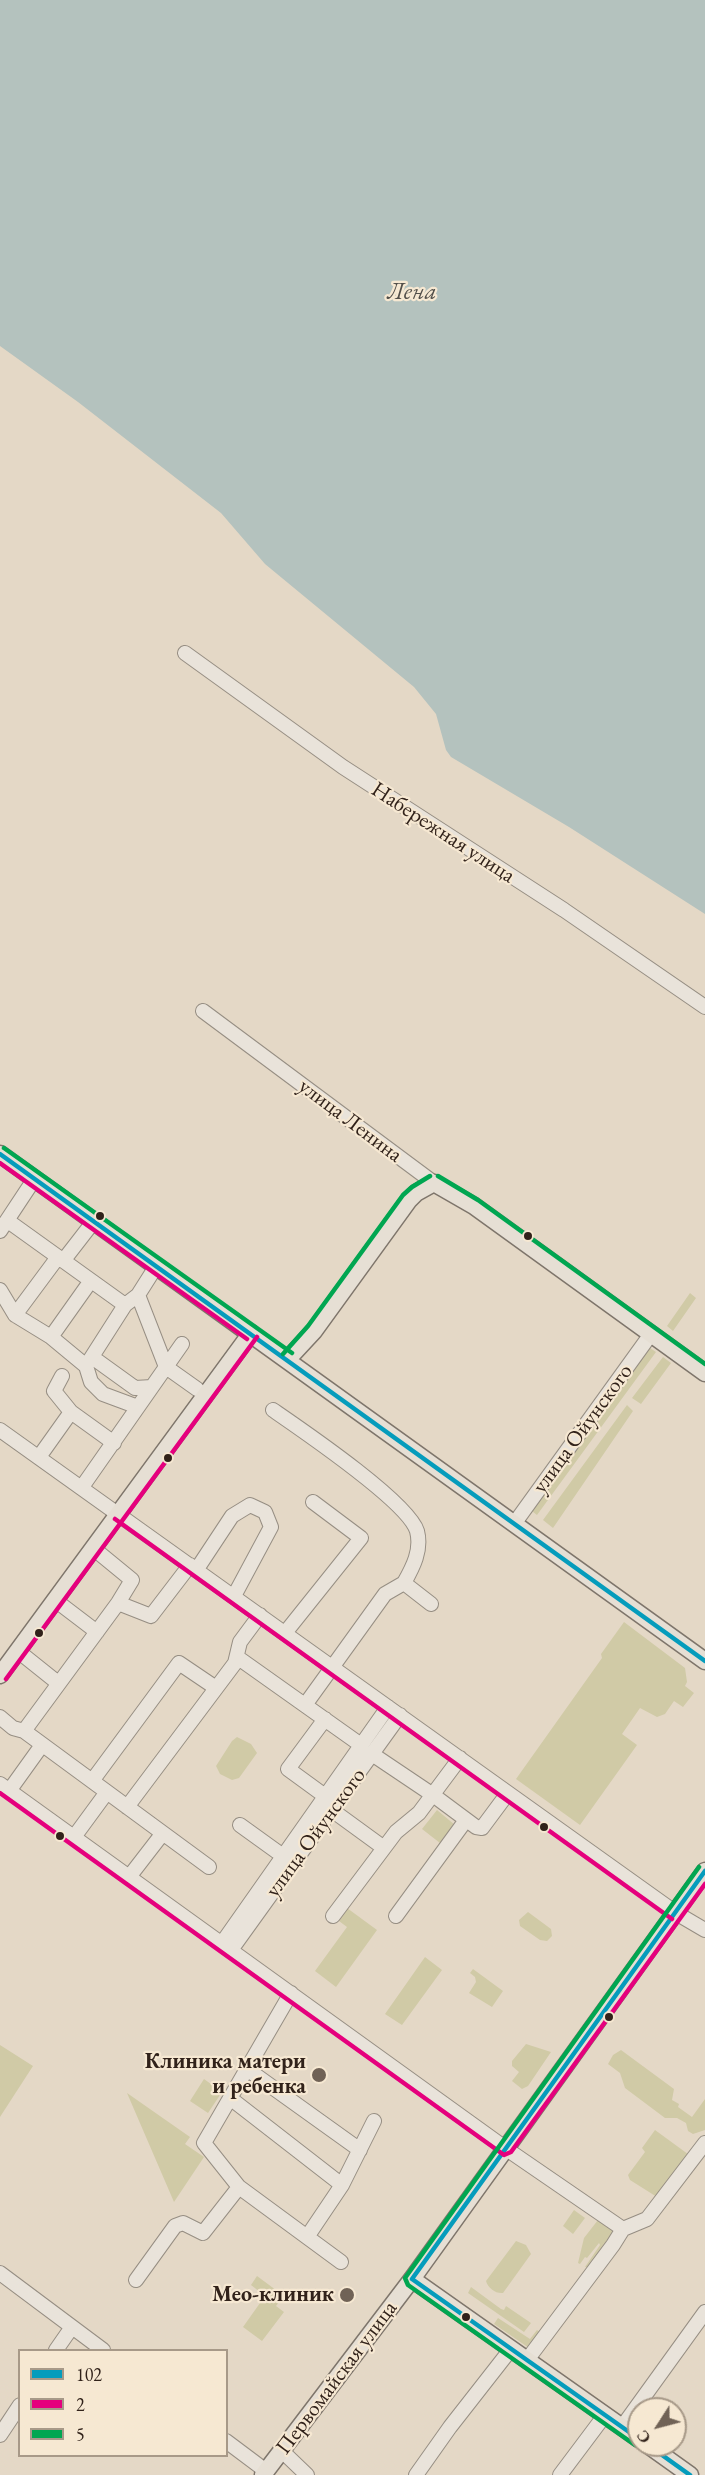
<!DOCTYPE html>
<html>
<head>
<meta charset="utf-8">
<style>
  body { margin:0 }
  #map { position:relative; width:705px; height:2475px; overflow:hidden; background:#e4d8c6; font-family:"EB Garamond",serif }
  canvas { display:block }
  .legend { position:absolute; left:18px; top:2349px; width:210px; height:108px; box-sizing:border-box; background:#f6e8d2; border:2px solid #a79988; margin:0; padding:8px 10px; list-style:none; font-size:18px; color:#31221a }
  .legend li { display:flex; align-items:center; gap:12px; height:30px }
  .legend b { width:30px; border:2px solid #a79988 }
  .north { position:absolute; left:627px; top:2397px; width:60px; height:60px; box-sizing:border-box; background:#f6e8d2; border:2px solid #a79988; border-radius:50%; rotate:234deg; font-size:16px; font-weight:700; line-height:24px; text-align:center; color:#31221a }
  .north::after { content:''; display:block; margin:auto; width:21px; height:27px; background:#706256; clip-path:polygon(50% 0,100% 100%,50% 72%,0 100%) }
</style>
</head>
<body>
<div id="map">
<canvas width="705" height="2475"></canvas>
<ul class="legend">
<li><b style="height:8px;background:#059cbc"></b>102</li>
<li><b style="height:8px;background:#e5007d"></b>2</li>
<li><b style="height:8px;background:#00a651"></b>5</li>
</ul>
<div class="north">С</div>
</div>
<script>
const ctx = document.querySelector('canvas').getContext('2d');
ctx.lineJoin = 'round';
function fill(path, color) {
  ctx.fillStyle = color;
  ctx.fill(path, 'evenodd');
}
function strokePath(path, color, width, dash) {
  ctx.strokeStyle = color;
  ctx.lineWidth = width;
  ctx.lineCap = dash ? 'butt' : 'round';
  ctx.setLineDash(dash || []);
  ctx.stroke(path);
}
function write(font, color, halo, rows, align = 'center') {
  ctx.font = font + ' "EB Garamond",serif';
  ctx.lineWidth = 4.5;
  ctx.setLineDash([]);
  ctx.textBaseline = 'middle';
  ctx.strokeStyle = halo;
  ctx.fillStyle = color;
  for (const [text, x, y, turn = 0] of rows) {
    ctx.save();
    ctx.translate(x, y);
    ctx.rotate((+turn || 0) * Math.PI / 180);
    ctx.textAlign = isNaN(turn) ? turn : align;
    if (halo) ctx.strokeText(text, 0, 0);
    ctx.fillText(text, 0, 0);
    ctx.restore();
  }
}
const green = new Path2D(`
  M690,1293L696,1298L673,1331L667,1326Z
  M647,1346L656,1352L537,1515L528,1508Z
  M663,1357L671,1363L641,1404L632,1398Z
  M627,1405L633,1411L553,1528L543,1520Z
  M624,1622L685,1668L687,1682L685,1686L694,1693L683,1707L674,1701L665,1714L657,1717L640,1708L622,1734L637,1745L580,1825L516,1779L602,1658L601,1654Z
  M237,1737L251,1744L257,1753L239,1778L232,1780L220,1774L216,1766L232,1741Z
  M437,1810L455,1825L440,1843L422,1829Z
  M347,1908L377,1930L336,1987L315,1971L347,1927L339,1921Z
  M528,1912L551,1929L552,1936L547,1941L540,1940L520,1926L519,1920Z
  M425,1957L442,1970L402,2025L385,2014Z
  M473,1969L503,1991L492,2007L469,1993L476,1982L475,1977L470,1973Z
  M526,2044L551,2052L528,2086L522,2089L512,2081L519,2072L512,2066V2061Z
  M0,2045L33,2066L0,2117Z
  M621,2050L674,2089L672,2100L679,2104L678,2107L692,2117L705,2099V2130L693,2134L688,2131L686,2123L677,2118H665L625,2088L620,2073L608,2064L613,2055Z
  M204,2079L222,2092L208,2113L190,2101Z
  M127,2093L190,2137L185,2144L204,2157L174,2202Z
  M655,2130L692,2157L657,2197L630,2180L628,2175L645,2152L642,2148Z
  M574,2210L585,2218L573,2234L563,2226Z
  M598,2220L613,2230L614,2233L593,2267H585L600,2245L599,2243L587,2258L585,2257L580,2264L578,2263L584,2238Z
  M516,2241L526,2245L531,2254L503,2293C496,2294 488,2288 486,2281Z
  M257,2276L284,2296L276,2306L284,2312L262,2341L243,2327L265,2296L251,2285Z
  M471,2287L501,2309L504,2310L506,2306L531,2323L524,2332L468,2293Z
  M498,2318L530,2339L537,2330L543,2334L532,2350L494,2324Z`);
const water = new Path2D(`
  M0,0H705V914L569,827L451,757L446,750L436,714L414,687L265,564L221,513L78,402L0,346Z`);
const minor = new Path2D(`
  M185,653L343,767L564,910L705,1007
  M203,1011L434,1183
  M8,1221L125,1305
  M0,1231L35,1178
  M63,1261L94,1221
  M0,1290L15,1315L51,1337L86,1366L91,1382L103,1394L138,1407
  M138,1295L166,1367L197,1389
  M15,1315L58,1257
  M51,1337L90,1282
  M92,1357L135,1388L152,1387
  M86,1366L125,1305L138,1295L157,1265
  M62,1376L54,1391L71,1412L114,1443
  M273,1410C302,1430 408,1502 417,1531C422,1550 413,1567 404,1583
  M0,1430L676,1913L705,1930
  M39,1457L71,1412
  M82,1487L182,1344
  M514,1524L651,1334
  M197,1569L232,1516L250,1505L265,1512L271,1527L234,1596
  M55,1600L97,1632
  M118,1603L151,1616L190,1565
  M285,1633L361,1538L313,1502
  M18,1651L58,1683
  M237,1657L361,1745
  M305,1705L385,1594L404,1583L431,1604
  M0,1717L13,1728L24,1731L209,1867
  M325,1719L288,1769L325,1796
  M24,1731L118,1603L132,1580L93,1548
  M372,1754L433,1795L476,1827L482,1828L508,1793
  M92,1781L179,1663L216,1688
  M0,1784L505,2148L623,2229
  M9,1791L42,1745
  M325,1805L384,1848
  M127,1807L235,1663L240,1642L260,1615
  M240,1825L283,1856
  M74,1837L107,1792
  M129,1877L163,1833
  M333,1916L396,1832L419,1813L460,1758
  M396,1916L466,1820
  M222,1943L388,1707
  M231,1950L400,1715
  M291,1993L204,2143L239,2187L341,2262
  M247,2069L360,2150
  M230,2098L342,2185
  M307,2237L342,2185L374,2121
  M0,2273L103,2350
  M136,2280L175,2226L183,2223L203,2233L239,2187
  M56,2350L72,2327
  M527,2360L613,2245L623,2229L647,2219L705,2143
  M622,2427L705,2312
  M0,2435L20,2405
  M226,2441L266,2471
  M282,2451L307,2475
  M416,2475L450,2427L511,2349
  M560,2475L605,2415`);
const major = new Path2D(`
  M0,1154L705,1661
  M288,1359L314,1331L409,1200L416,1193L434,1183L474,1206L705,1373
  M0,1675L251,1333
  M412,2279L639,2439
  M648,2445L690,2475
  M263,2475L412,2279L705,1871`);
const bus1 = new Path2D(`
  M0,1154L705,1661
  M412,2279L705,1871
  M412,2279L639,2439
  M648,2445L690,2475`);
const bus2 = new Path2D(`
  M0,1163L247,1339
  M115,1519L672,1919
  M6,1679L257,1337
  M0,1793L504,2155L511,2152L705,1884`);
const bus3 = new Path2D(`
  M4,1148L292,1353
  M438,1176L478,1200L705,1364
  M283,1354L308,1326L403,1195L412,1187L430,1176
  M635,2445L408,2285L405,2278L699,1867`);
const markers = [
  [100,1216,5,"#31221a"],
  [528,1236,5,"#31221a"],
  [168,1458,5,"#31221a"],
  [39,1633,5,"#31221a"],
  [544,1827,5,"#31221a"],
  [60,1836,5,"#31221a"],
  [609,2017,5,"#31221a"],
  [319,2075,8,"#706256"],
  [347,2295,8,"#706256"],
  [466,2317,5,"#31221a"]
];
const streetNames = [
  ["Набережная улица",443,833,33],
  ["улица Ленина",350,1121,37],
  ["улица Ойунского",583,1429,-54],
  ["улица Ойунского",316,1833,-54],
  ["Первомайская улица",337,2378,-53]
];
const poiNames = [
  ["Клиника матери",306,2062],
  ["и ребенка",306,2087],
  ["Мео-клиник",334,2295]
];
const waterNames = [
  ["Лена",412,292]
];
fill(green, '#d0caa6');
fill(water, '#b4c2be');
strokePath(minor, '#968e83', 16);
strokePath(major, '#7e756b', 19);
strokePath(minor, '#e9e3da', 14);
strokePath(major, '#e6dfd4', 16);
strokePath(bus1, '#059cbc', 4.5);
strokePath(bus2, '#e5007d', 4.5);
strokePath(bus3, '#00a651', 4.5);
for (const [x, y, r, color] of markers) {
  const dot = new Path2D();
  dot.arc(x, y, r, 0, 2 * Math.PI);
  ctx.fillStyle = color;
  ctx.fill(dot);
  strokePath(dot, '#f6e8d2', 2);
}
write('22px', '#31221a', '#f6e8d2', streetNames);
write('bold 22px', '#31221a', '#f6e8d2', poiNames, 'right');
write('italic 24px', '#524f4a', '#f6e8d2', waterNames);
</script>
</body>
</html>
